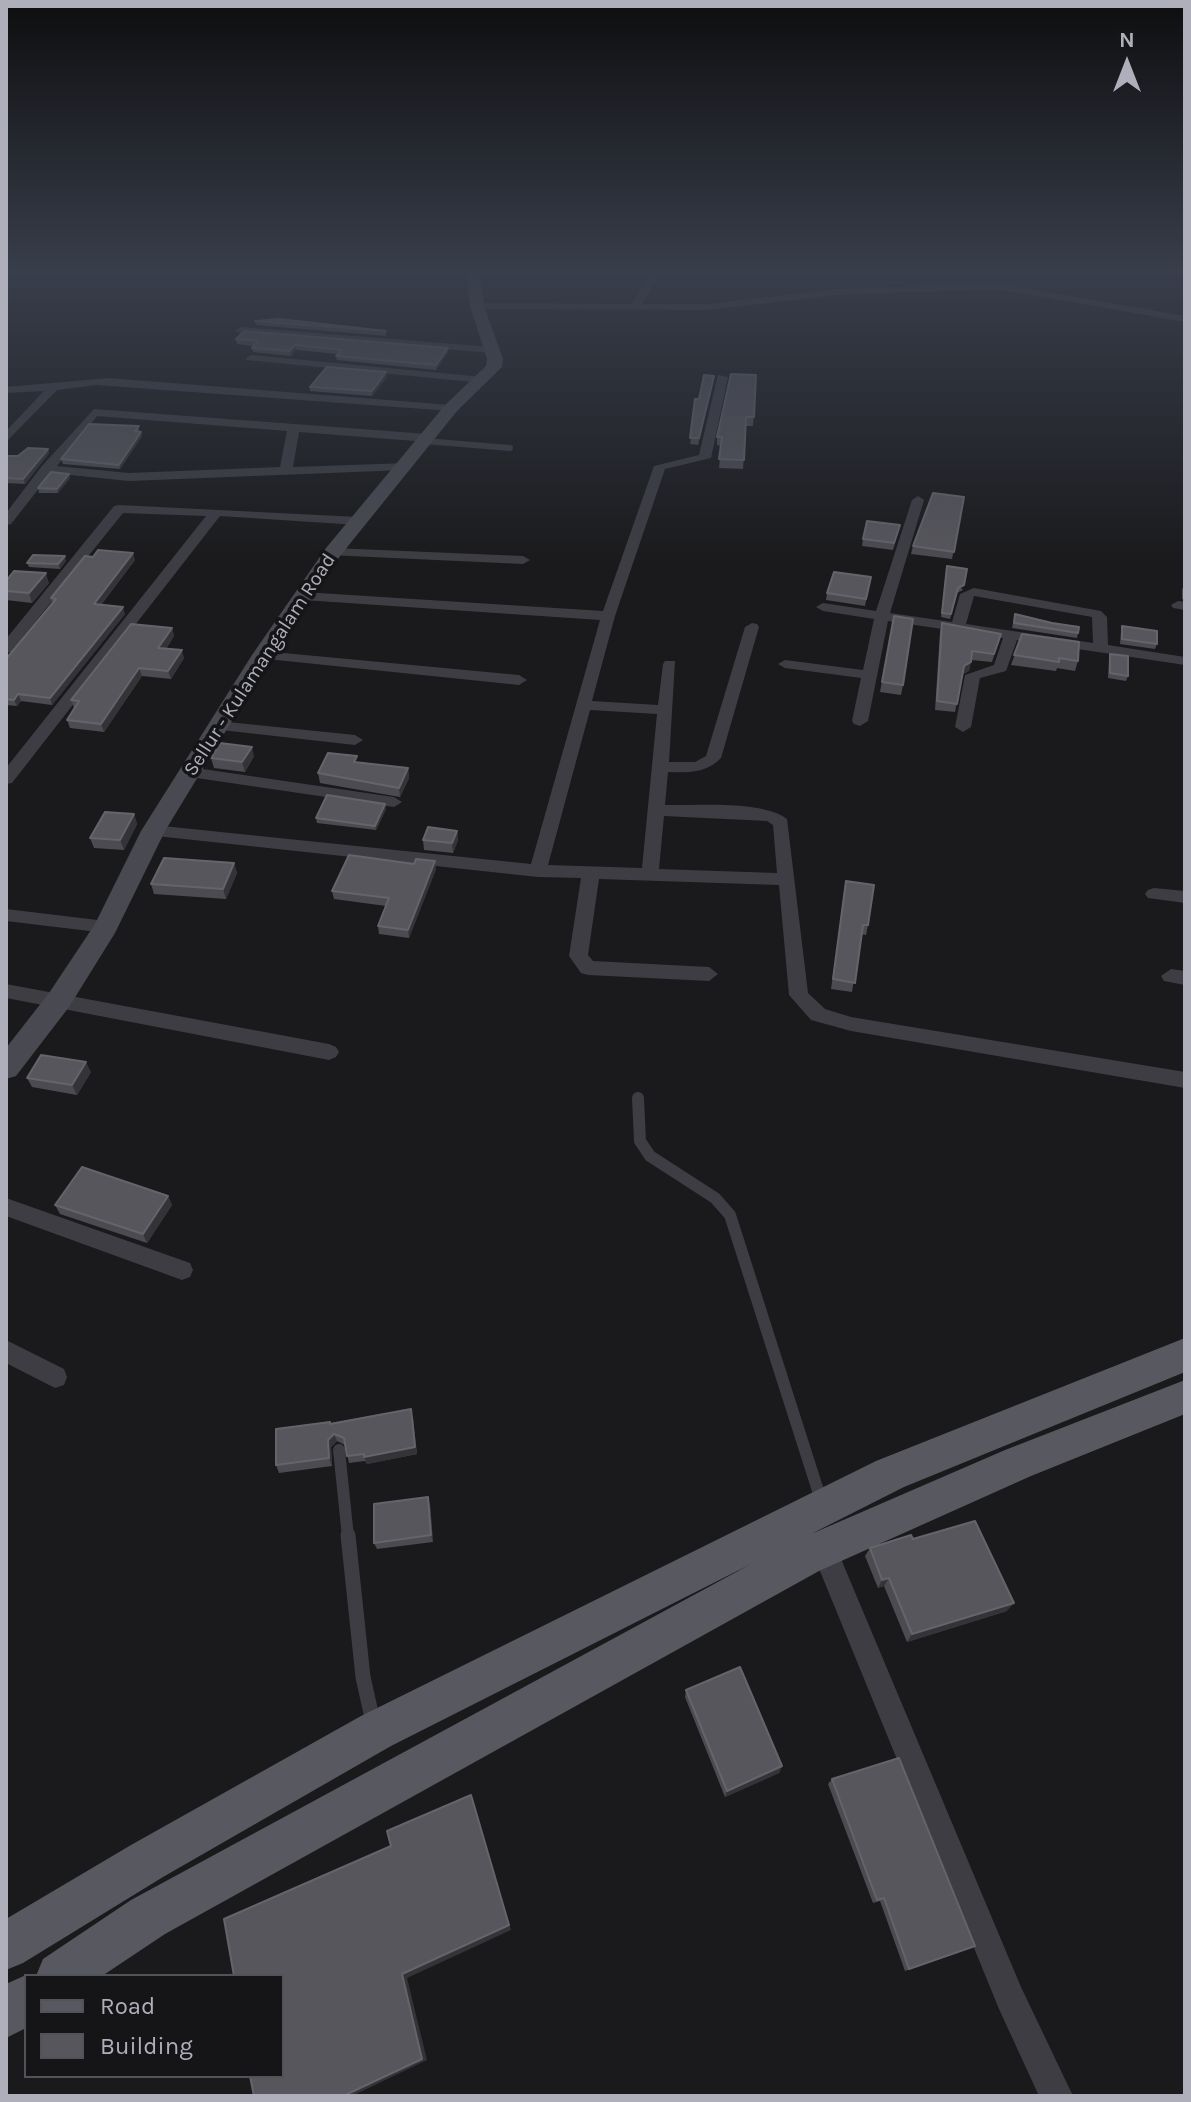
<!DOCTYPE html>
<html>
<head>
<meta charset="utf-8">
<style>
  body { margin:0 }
  #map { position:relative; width:1191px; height:2102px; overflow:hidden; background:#1a1a1c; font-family:Karla,sans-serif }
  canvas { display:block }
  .frame { position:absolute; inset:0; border:8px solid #aeafbb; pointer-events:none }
  .legend { position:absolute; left:24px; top:1974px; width:260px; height:104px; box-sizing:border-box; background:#151517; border:2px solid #525359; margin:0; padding:10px 14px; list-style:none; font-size:24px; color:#aeafbb }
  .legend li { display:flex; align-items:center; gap:16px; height:40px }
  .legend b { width:40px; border:2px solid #525359 }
  .north { position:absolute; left:1087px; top:24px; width:80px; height:80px; -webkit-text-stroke:6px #151517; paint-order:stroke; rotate:0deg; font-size:22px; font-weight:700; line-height:32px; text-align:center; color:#aeafbb }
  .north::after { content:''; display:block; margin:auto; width:28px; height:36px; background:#aeafbb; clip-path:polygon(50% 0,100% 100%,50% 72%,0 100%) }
</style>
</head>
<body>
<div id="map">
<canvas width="1191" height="2102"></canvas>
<div class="frame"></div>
<ul class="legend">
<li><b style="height:10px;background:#585860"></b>Road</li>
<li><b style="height:22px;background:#57565c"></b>Building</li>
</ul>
<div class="north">N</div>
</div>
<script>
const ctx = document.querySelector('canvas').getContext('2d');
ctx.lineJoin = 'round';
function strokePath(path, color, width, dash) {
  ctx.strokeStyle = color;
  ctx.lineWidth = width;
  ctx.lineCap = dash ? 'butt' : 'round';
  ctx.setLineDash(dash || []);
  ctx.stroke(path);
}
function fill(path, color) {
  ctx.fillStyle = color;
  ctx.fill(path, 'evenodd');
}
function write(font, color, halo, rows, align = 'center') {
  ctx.font = font + ' Karla,sans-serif';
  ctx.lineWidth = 7;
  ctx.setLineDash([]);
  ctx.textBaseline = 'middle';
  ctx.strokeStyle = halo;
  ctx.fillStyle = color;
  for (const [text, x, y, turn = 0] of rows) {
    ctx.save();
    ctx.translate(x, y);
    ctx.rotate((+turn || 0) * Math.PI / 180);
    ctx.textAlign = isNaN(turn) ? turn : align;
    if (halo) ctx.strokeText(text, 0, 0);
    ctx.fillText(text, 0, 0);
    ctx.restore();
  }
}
const serviceFar2 = new Path2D(`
  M425,441L510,448`);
const serviceFar1 = new Path2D(`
  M638,1098L640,1141L650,1156L715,1198L730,1215L821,1500
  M339,1450L348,1537`);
const service = new Path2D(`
  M348,1535L363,1677L373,1722`);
const minor = new Path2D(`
  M651,273H661L642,304H707L837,289L997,283L1185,316V322L997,289L837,295L707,310L477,309L472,306L477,303L632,304Z
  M241,327L492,347L497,350L492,353L237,332L236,330Z
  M251,355L483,377L489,380L483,383L247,360L246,358Z
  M718,375L728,377L711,458L665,469L615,616L592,701L658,705L663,664L665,661H675L669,762H695L706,756L745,627L752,623L757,624L759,627L721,758C707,773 687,773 668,772L665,805C697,806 762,800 787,819L808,993L825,1009L851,1017L1185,1072V1088L851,1031L811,1020L789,995L779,885L599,879L588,955L593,961L709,967L718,974L709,981L588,975L581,973L569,956L581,878L538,877L147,835L144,831L147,827L153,825L531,864L600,620L303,600L296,596L303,592L603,611L654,466L699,455ZM590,710L657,714L642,868L548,865ZM664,816L767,821L773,825L777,873L659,869Z
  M109,378L451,405L457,408L451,411L96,385L57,390L6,442V431L44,391L6,393V387Z
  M94,409L428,434L434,438L428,442L299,432L293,467L408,463L410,466L404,470L129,481L51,473L11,524L6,525V513L42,466ZM97,416L287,431L280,467L129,473L57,466Z
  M918,496L924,500L890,613L952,622L960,594L974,588L1101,611L1107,617L1108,645L1185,657V665L1017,640L1006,671L980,678L971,727L963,732L955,727L965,675L994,665L1003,638L888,621L868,721L860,726L854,724L852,721L861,678L785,668L778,664L785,660L863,670L874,619L823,611L816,607L823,603L876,611L912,500ZM974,596L1092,617L1093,643L966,624Z
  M119,505L358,517L365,521L358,525L220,516L12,783L6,784V768L206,516L123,513L11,652L6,653V639L114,506Z
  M333,548L523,556L530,560L523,564L328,555L326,552Z
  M1178,601L1185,602V610L1173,608L1171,605Z
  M262,651L519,675L527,680L519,685L257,658L255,655Z
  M218,721L355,735L363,740L355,745L212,729V723Z
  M189,767L394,797L402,802L394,807L183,776V768Z
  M1154,888L1185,891V903L1148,898L1145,894L1148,890Z
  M6,909L106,921L115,927L106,933L6,921Z
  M1171,969L1185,971V985L1164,981L1161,976Z
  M6,984L329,1044L336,1047L339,1052L336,1057L329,1060L6,998Z
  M6,1198L190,1263L193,1270L190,1277L182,1280L6,1216Z
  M6,1340L64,1369L67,1377L64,1385L55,1388L6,1363Z
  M824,1536L833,1540L1021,1987L1073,2096H1039L999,2009L811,1549L815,1540Z`);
const secondary = new Path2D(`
  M466,273H480L484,306L503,359L502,367L457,411L340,556L272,655L165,831L115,933L69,1007L16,1076L6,1079V1048L49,993L95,924L141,831L252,655L326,548L445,405L486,366L487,359L470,306Z`);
const primary = new Path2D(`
  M1185,1338V1372L904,1487L811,1534L1005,1450L1185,1380V1414L1031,1476L819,1571L165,1934L102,1976H36L43,1959L131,1900L751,1564L391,1746L163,1877L23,1963L6,1970V1919L131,1845L361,1716L876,1461Z
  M26,1975L29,1976H26V2028L6,2038V1984Z`);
const wall = new Path2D(`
  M255,321L386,331V336L256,325Z
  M236,339L448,352L436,370L337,360L336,356L338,354L296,350L291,356L253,352L252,348L254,346L237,344Z
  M386,372L387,377L372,396L310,391V387Z
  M756,375L753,426H746L743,469L719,468L721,446L717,445V437Z
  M713,382L698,445L690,444L699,399Z
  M139,426V432L142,436L120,469L63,464L61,459Z
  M49,453L25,484L6,483V456H18Z
  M69,474L70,478L58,493H39L38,488Z
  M964,497L952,559L911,554L913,546Z
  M898,533L893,550L862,546L863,539Z
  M135,560L101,605L125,614L52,705L21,701L17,706L6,705V659L52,603L51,598Z
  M66,561L60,569L29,567L27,563Z
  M946,571L963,590L957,593L950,619L941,617Z
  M871,577L865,606L826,600L827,593Z
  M6,581L49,583L32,603L6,600Z
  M1184,584H1185V600L1182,599V590Z
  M1015,614L1078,633L1077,638L1012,628Z
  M894,616L903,685L901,695L880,692Z
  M942,623L1001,634L992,662L971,660L969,671L963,674L955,712L935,710L940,632Z
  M1122,626L1157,644L1155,649L1120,644L1121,631Z
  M172,628L174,636L166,649L184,658L171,679L142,676L104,732L70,728L67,720L74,708L71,700Z
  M1022,634L1078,661L1075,671L1057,668L1056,671L1011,665Z
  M1110,654L1128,676L1126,681L1108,678L1109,658Z
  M254,756L245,772L214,768L211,758Z
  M358,762L408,768L409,778L400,797L320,783L318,773Z
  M385,804L386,809L376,830L317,823L316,818Z
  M134,814L137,824L124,850L94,848L90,838Z
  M457,831L458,840L453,853L424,850L423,840Z
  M435,861L436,869L409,938L379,934L378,926L386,906L334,899L332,891L414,864Z
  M234,863L237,873L226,899L154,894L151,884Z
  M846,881L868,925L866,935L861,934L852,992L831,989Z
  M91,1072L77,1095L32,1087L27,1078Z
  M168,1196L172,1205L147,1243L60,1214L55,1205Z
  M413,1417L417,1454L367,1464L365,1461L349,1463L345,1445L337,1441L331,1447L332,1466L279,1473L276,1465L331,1424Z
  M430,1504L433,1542L377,1549L374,1543Z
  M913,1539L1007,1611L907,1642L884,1586L878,1588L865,1556L870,1548Z
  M686,1690L782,1766L779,1773L725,1797L685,1697Z
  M832,1779L970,1948L905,1971L880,1901L873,1903L828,1784Z`);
const shadedWall = new Path2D(`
  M295,345L296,350L291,356L290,351Z
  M448,348V352L436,370V365Z
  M386,372L387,377L372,396V391Z
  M714,376L713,382L698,445L699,438Z
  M141,432L142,436L120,469L119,465Z
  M48,449L49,453L25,484L23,479Z
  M69,474L70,478L58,493L57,489Z
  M133,553L135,560L96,611L94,604Z
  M65,556L66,561L60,569L58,564Z
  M46,573L49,583L32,603L29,593Z
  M123,607L125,614L52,705L50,698Z
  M172,628L174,636L161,656L158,648Z
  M182,650L184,658L171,679L168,671Z
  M971,662L969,671L962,674L964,666Z
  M139,668L142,676L104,732L101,724Z
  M18,694L21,701L17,706L14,700Z
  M252,747L254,756L245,772L242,762Z
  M408,768L409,778L400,797L399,788Z
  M385,804L386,809L376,830L375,826Z
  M134,814L137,824L124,850L120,840Z
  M457,831L458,840L453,853L452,843Z
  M435,861L436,869L409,938L408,930Z
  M234,863L237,873L226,899L223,889Z
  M86,1062L91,1072L77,1095L72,1085Z
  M168,1196L172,1205L147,1243L143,1234Z
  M411,1409L417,1454L367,1464L364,1457Z
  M334,1434L337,1441L331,1447L332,1466L329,1458L328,1440Z
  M428,1497L430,1504L433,1542L431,1535Z
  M889,1578L884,1586L878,1588L882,1580Z
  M1014,1603L1007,1611L907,1642L912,1634Z
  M782,1766L779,1773L725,1797L727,1791Z
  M471,1795L511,1930L407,1978L427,2060L352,2096H343L402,1974Z`);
const building = new Path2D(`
  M279,319L386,331L255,321Z
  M244,331L448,348L436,365L336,356L342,350L295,345L290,351L252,348L258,341L236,339Z
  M327,367L386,372L372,391L310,387Z
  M731,374L756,375L754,417H746L744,460L719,459L722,437H717Z
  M704,375L714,376L699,438H690L695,399H699Z
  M89,424L139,426L135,431L141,432L119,465L61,459Z
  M28,448L48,449L23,479L6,478V456H18Z
  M51,472L69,474L57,489L38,488Z
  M933,493L964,497L954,552L913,546Z
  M867,521L900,525L894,543L863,539Z
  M98,550L133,553L94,604L123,607L50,698L18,694L14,700L6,699V659L56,599L51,598L85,556L93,557Z
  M33,555L65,556L58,564L27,563Z
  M947,566L967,569L964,585L958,588L951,614L942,613Z
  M14,571L46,573L29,593L6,591V581Z
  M834,572L871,577L866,599L827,593Z
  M1015,614L1052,623L1079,627L1078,633L1014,623Z
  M894,616L913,619L903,685L882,682Z
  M942,623L1001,634L994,654L972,651L971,662L964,666L957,704L937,701Z
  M131,624L172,628L158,648L182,650L168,671L139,668L101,724L67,720L79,701L71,700Z
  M1122,626L1157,631V644L1122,639Z
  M1022,634L1079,642L1078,661L1059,658V662L1014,655Z
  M1110,654L1128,656V676L1110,673Z
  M220,743L252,747L242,762L211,758Z
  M328,753L357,756L354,762L408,768L399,788L318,773Z
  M327,795L385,804L375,826L316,818Z
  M105,812L134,814L120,840L90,838Z
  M428,827L457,831L452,843L423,840Z
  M349,855L414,864L416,859L435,861L408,930L378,926L389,898L332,891Z
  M164,858L234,863L223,889L151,884Z
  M846,881L874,885L868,925H863L855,983L833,979Z
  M41,1055L86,1062L72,1085L27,1078Z
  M82,1167L168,1196L143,1234L55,1205Z
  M411,1409L415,1447L364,1457V1454L347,1456L344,1438L334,1434L328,1440L329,1458L276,1465V1429L330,1422V1424Z
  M428,1497L431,1535L374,1543V1504Z
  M975,1521L1014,1603L912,1634L889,1578L882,1580L870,1548L911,1535L913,1539Z
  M740,1667L782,1766L727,1791L686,1690Z
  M899,1758L975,1946L909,1969L884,1898L877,1900L832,1779Z
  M471,1795L509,1925L402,1974L422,2059L343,2096H254L250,2076H282V1976H234L224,1919L391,1846L387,1831Z`);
const farStreetnames = [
  ["Sellur - Kulamangalam Road",260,665,-57]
];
strokePath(serviceFar2, '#3d3d43', 6);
strokePath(serviceFar1, '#3d3d43', 12);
strokePath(service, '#3d3d43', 15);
fill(minor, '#3d3d43');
fill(secondary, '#494a51');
fill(primary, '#585860');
fill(wall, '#4c4b51');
fill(shadedWall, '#343337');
fill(building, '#57565c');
strokePath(building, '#64646b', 2);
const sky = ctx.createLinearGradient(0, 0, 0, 568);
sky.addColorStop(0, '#0e0e0f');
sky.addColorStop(0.48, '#383e4b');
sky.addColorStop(1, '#383e4b00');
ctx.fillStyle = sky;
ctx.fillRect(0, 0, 1191, 568);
write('20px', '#aeafbb', '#151517', farStreetnames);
</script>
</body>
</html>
